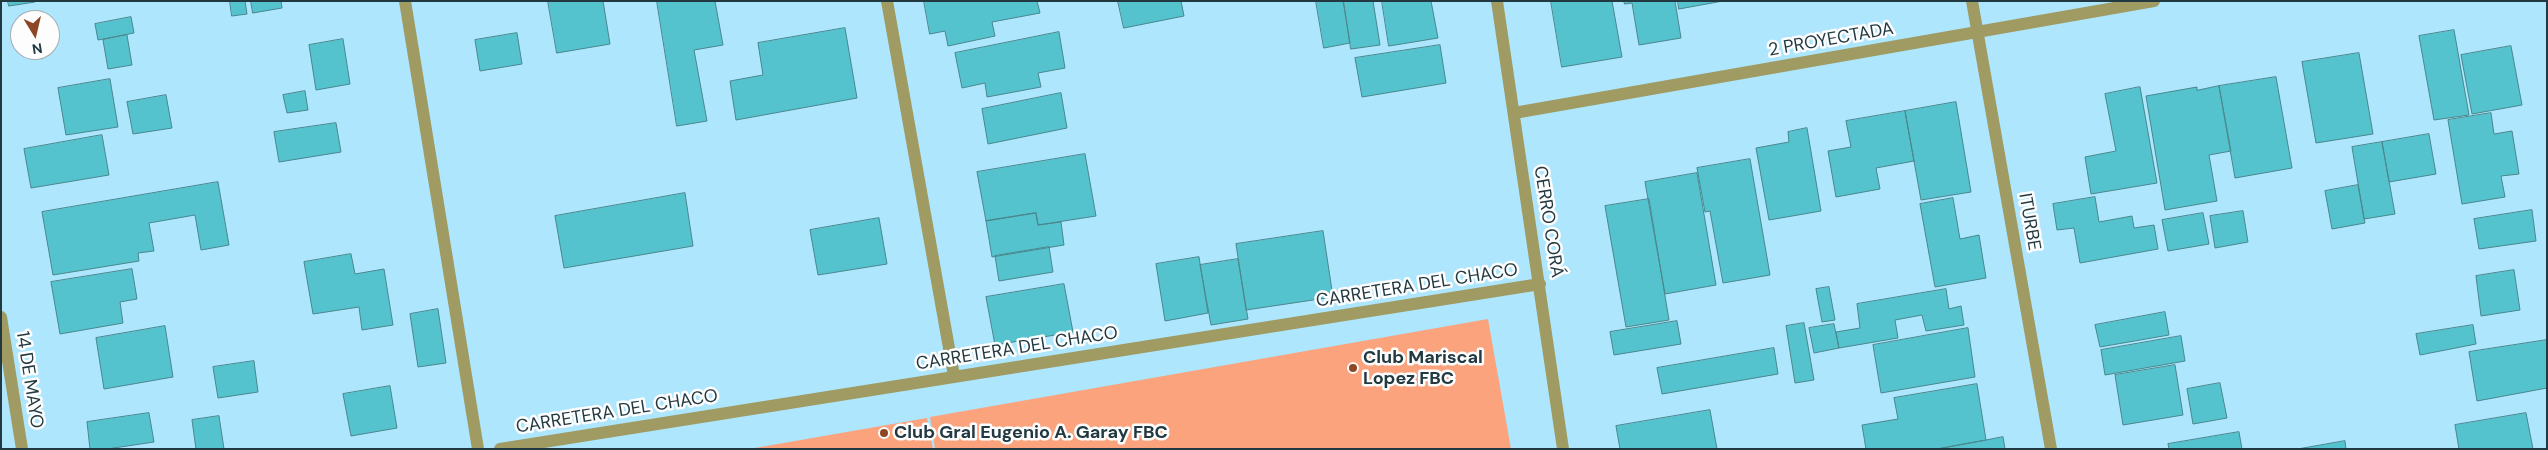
<!DOCTYPE html>
<html>
<head>
<meta charset="utf-8">
<style>
  body { margin:0 }
  #map { position:relative; width:2548px; height:450px; overflow:hidden; background:#aee6fd; font-family:"DM Sans",sans-serif }
  canvas { display:block }
  .frame { position:absolute; inset:0; border:2px solid #223941; pointer-events:none }
  .north { position:absolute; left:10px; top:10px; width:50px; height:50px; box-sizing:border-box; background:#fdfdfd; border:1px solid #a5afb2; border-radius:50%; rotate:171deg; font-size:14px; font-weight:700; line-height:20px; text-align:center; color:#223941 }
  .north::after { content:''; display:block; margin:auto; width:18px; height:22px; background:#8e4725; clip-path:polygon(50% 0,100% 100%,50% 72%,0 100%) }
</style>
</head>
<body>
<div id="map">
<canvas width="2548" height="450"></canvas>
<div class="frame"></div>
<div class="north">N</div>
</div>
<script>
const ctx = document.querySelector('canvas').getContext('2d');
ctx.lineJoin = 'round';
function fill(path, color) {
  ctx.fillStyle = color;
  ctx.fill(path, 'evenodd');
}
function strokePath(path, color, width, dash) {
  ctx.strokeStyle = color;
  ctx.lineWidth = width;
  ctx.lineCap = dash ? 'butt' : 'round';
  ctx.setLineDash(dash || []);
  ctx.stroke(path);
}
function write(font, color, halo, rows, align = 'center') {
  ctx.font = font + ' "DM Sans",sans-serif';
  ctx.lineWidth = 5;
  ctx.setLineDash([]);
  ctx.textBaseline = 'middle';
  ctx.strokeStyle = halo;
  ctx.fillStyle = color;
  for (const [text, x, y, turn = 0] of rows) {
    ctx.save();
    ctx.translate(x, y);
    ctx.rotate((+turn || 0) * Math.PI / 180);
    ctx.textAlign = isNaN(turn) ? turn : align;
    if (halo) ctx.strokeText(text, 0, 0);
    ctx.fillText(text, 0, 0);
    ctx.restore();
  }
}
const green = new Path2D(`
  M1488,319L1511,449H935L930,417Z
  M927,418L933,449H749Z`);
const building = new Path2D(`
  M8,1H35V2L9,6Z
  M230,1H245L247,14L232,16Z
  M251,1H281L282,8L253,13Z
  M548,1H603L610,44L557,53Z
  M657,1H715L723,45L694,50L707,121L677,126Z
  M924,1H1037L1040,13L992,22L995,36L948,46L945,31L930,34Z
  M1118,1H1181L1184,16L1124,28Z
  M1316,1H1343L1350,43L1324,48Z
  M1344,1H1373L1380,45L1351,49Z
  M1382,1H1431L1438,38L1389,46Z
  M1551,1H1612L1622,57L1562,67Z
  M1624,1H1675L1681,38L1639,45L1632,3L1625,4Z
  M1678,1H1723L1679,9Z
  M131,17L134,33L98,40L95,24Z
  M845,28L857,98L736,120L730,81L763,75L758,43Z
  M2454,30L2469,115L2434,120L2419,36Z
  M1059,32L1065,68L1038,73L1041,87L987,97L985,83L962,88L955,53Z
  M517,33L522,64L480,71L475,40Z
  M127,35L132,65L108,69L103,40Z
  M343,39L350,84L316,90L309,45Z
  M1440,45L1446,83L1362,97L1355,58Z
  M2511,46L2522,105L2472,114L2461,55Z
  M2359,53L2373,134L2316,143L2302,62Z
  M2276,77L2292,168L2235,178L2219,86Z
  M110,79L118,127L66,135L58,88Z
  M2219,86L2231,151L2209,155L2217,201L2165,210L2146,96L2197,87V90Z
  M2140,87L2157,183L2091,194L2085,157L2116,151L2105,94Z
  M305,91L308,110L287,113L283,95Z
  M1061,93L1067,128L988,144L982,109Z
  M166,95L172,128L133,134L127,102Z
  M1956,102L1971,192L1921,200L1905,111Z
  M1905,111L1914,161L1876,168L1880,189L1836,197L1828,151L1851,147L1846,121Z
  M2491,113L2494,134L2512,131L2519,174L2501,176L2505,197L2462,204L2448,120Z
  M336,123L341,152L279,162L274,132Z
  M1807,128L1821,211L1769,220L1756,148L1789,142L1788,132Z
  M2429,134L2436,174L2389,182L2382,142Z
  M102,135L109,175L31,188L24,149Z
  M2382,142L2395,214L2364,219L2352,147Z
  M1085,154L1096,216L1038,225L1036,213L986,221L977,172Z
  M1750,159L1770,275L1723,283L1710,211L1705,212L1697,168Z
  M1697,173L1716,285L1665,294L1645,182Z
  M218,182L229,245L201,250L195,215L149,223L154,251L138,253L139,261L53,275L42,212Z
  M2358,185L2365,223L2332,229L2325,191Z
  M685,193L693,246L564,268L555,216Z
  M2095,197L2099,222L2132,216L2134,228L2154,225L2158,249L2080,263L2074,228L2057,230L2053,204Z
  M1953,198L1960,239L1979,235L1986,278L1935,287L1920,204Z
  M1649,199L1669,320L1626,327L1605,206Z
  M2532,210L2536,241L2479,249L2474,219Z
  M2243,211L2248,242L2215,248L2210,216Z
  M1036,213L1038,225L1061,222L1064,245L992,257L986,221Z
  M2203,213L2209,244L2168,251L2162,220Z
  M879,218L887,264L818,275L810,230Z
  M1323,231L1333,297L1246,310L1236,244Z
  M1049,247L1053,272L999,281L995,256Z
  M351,254L355,274L384,269L393,325L362,330L359,307L313,314L304,262Z
  M1199,257L1208,313L1165,321L1156,264Z
  M1238,259L1248,319L1211,325L1200,265Z
  M132,269L137,299L120,302L123,323L60,334L51,282Z
  M2514,270L2520,310L2481,316L2476,276Z
  M1064,284L1073,332L995,345L986,297Z
  M1829,287L1835,320L1822,322L1816,289Z
  M1946,289L1949,309L1961,306L1964,325L1926,331L1922,315L1895,320L1898,338L1839,348L1836,332L1860,328L1857,304Z
  M438,309L446,363L418,367L410,314Z
  M2165,312L2169,335L2100,347L2095,325Z
  M1677,321L1681,344L1614,355L1610,332Z
  M1804,323L1814,380L1795,383L1786,326Z
  M1834,324L1839,348L1814,353L1809,328Z
  M2473,325L2476,344L2420,355L2416,334Z
  M165,326L173,377L104,389L96,338Z
  M1968,328L1975,377L1881,393L1873,345Z
  M2181,336L2185,361L2105,375L2101,350Z
  M2547,340V388L2477,401L2469,352Z
  M1774,348L1778,374L1662,394L1657,368Z
  M254,361L258,392L218,398L213,367Z
  M2175,365L2183,415L2123,425L2115,375Z
  M2220,383L2227,418L2193,424L2187,389Z
  M1977,384L1986,440L1937,449H1866L1862,425L1898,419L1894,398Z
  M390,386L397,428L351,436L343,394Z
  M1710,410L1717,449H1620L1616,426Z
  M149,413L154,442L107,449H90L87,422Z
  M2526,413L2533,449H2459L2455,425Z
  M219,416L224,449H196L192,420Z
  M2239,432L2242,449H2169L2168,444Z
  M2003,437L2005,449H1937L1986,440Z
  M2345,441L2346,449H2298Z`);
const minor = new Path2D(`
  M405,1L478,449
  M887,1L954,376
  M1497,1L1563,449
  M1972,1L2051,449
  M1514,113L2154,1
  M1,317L22,449
  M500,449L1540,284`);
const markers = [
  [1353,368,5,"#8e4725"],
  [884,433,5,"#8e4725"]
];
const streetNames = [
  ["2 PROYECTADA",1831,40,-10],
  ["CERRO CORÁ",1548,222,81],
  ["ITURBE",2029,222,80],
  ["CARRETERA DEL CHACO",1417,286,-9],
  ["CARRETERA DEL CHACO",1017,349,-9],
  ["14 DE MAYO",29,380,81],
  ["CARRETERA DEL CHACO",617,412,-9]
];
const poiNames = [
  ["Club Mariscal",1363,358],
  ["Lopez FBC",1363,379],
  ["Club Gral Eugenio A. Garay FBC",894,433]
];
fill(green, '#faa37d');
fill(building, '#55c3ce');
strokePath(building, '#48878e', 1);
strokePath(minor, '#9f9b63', 12);
for (const [x, y, r, color] of markers) {
  const dot = new Path2D();
  dot.arc(x, y, r, 0, 2 * Math.PI);
  ctx.fillStyle = color;
  ctx.fill(dot);
  strokePath(dot, '#fdfdfd', 2);
}
write('18px', '#223941', '#fdfdfd', streetNames);
write('bold 18px', '#223941', '#fdfdfd', poiNames, 'left');
</script>
</body>
</html>
